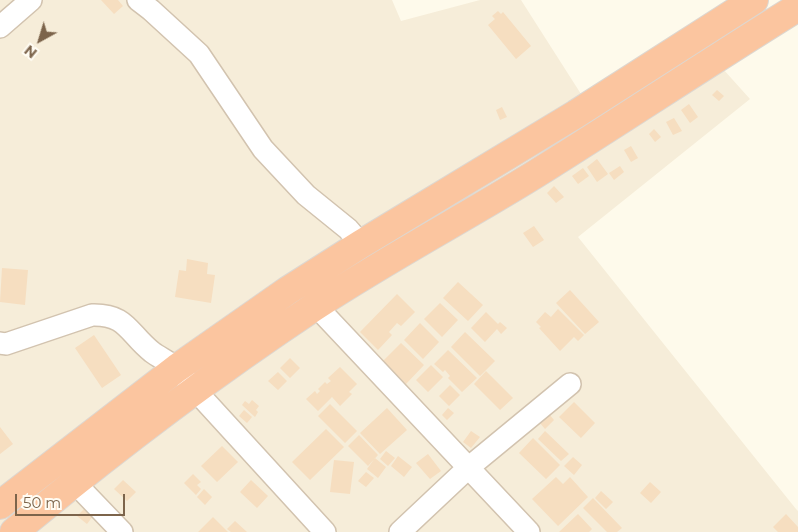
<!DOCTYPE html>
<html>
<head>
<meta charset="utf-8">
<style>
  body { margin:0 }
  #map { position:relative; width:798px; height:532px; overflow:hidden; background:#fefaeb; font-family:Montserrat,sans-serif }
  canvas { display:block }
  .north { position:absolute; left:15px; top:15px; width:50px; height:50px; -webkit-text-stroke:4px #fffcf3; paint-order:stroke; rotate:219deg; font-size:14px; font-weight:700; line-height:20px; text-align:center; color:#7c644b }
  .north::after { content:''; display:block; margin:auto; width:18px; height:22px; background:#7c644b; clip-path:polygon(50% 0,100% 100%,50% 72%,0 100%) }
  .scale { position:absolute; left:15px; top:494px; width:110px; height:22px; box-sizing:border-box; border:2px solid #7c644b; border-top:0; padding-left:6px; font-size:15px; line-height:18px; white-space:nowrap; color:#7c644b; -webkit-text-stroke:4px #fffcf3; paint-order:stroke }
</style>
</head>
<body>
<div id="map">
<canvas width="798" height="532"></canvas>
<div class="north">N</div>
<div class="scale">50 m</div>
</div>
<script>
const ctx = document.querySelector('canvas').getContext('2d');
ctx.lineJoin = 'round';
function fill(path, color) {
  ctx.fillStyle = color;
  ctx.fill(path, 'evenodd');
}
function strokePath(path, color, width, dash) {
  ctx.strokeStyle = color;
  ctx.lineWidth = width;
  ctx.lineCap = dash ? 'butt' : 'round';
  ctx.setLineDash(dash || []);
  ctx.stroke(path);
}
const residential = new Path2D(`
  M0,0H392L401,21L480,0H521L611,141L723,69L750,99L578,237L796,509L798,511V532H0Z`);
const building = new Path2D(`
  M101,0H118L123,6L114,14Z
  M498,11L501,14L503,12L531,46L516,59L488,25L495,19L492,16Z
  M717,90L724,96L719,101L712,95Z
  M689,104L698,117L690,123L681,110Z
  M502,107L507,117L500,120L496,110Z
  M674,118L682,131L673,135L666,122Z
  M654,129L661,137L655,142L649,134Z
  M631,146L638,158L631,162L624,150Z
  M597,159L608,174L597,182L587,167Z
  M620,166L624,172L614,180L609,173Z
  M583,168L589,176L578,184L572,176Z
  M554,186L564,197L556,203L547,193Z
  M534,226L544,240L533,247L523,233Z
  M187,259L208,263L207,274L215,275L211,303L175,297L179,270L186,271Z
  M2,268L28,270L25,305L0,302Z
  M458,282L483,305L468,321L443,298Z
  M570,290L599,322L585,334L556,303Z
  M397,294L415,312L401,326L397,323L389,332L392,335L378,350L360,332Z
  M440,303L458,320L442,337L424,319Z
  M558,309L584,335L578,341L574,337L560,351L539,328L541,327L536,322L545,312L551,317Z
  M486,312L498,324L500,322L507,328L501,334L497,329L485,342L471,328Z
  M420,323L439,342L423,359L404,340Z
  M465,332L495,361L480,376L451,347Z
  M94,335L121,375L102,388L75,348Z
  M401,343L424,365L406,384L383,361Z
  M448,350L477,378L462,392L448,378L450,376L445,370L443,372L434,364Z
  M290,358L300,368L290,378L280,368Z
  M431,365L443,377L428,392L416,380Z
  M340,367L357,384L349,392L352,394L340,406L332,397L318,411L306,399L315,391L317,394L320,391L318,389L325,382L327,384L331,381L328,378Z
  M486,371L513,398L500,410L474,384Z
  M278,372L287,381L278,390L268,381Z
  M450,385L460,395L449,406L439,396Z
  M252,400L259,406L256,410L258,412L255,417L242,405L245,401L249,404Z
  M574,402L595,423L581,438L559,417Z
  M330,404L357,431L345,443L318,416Z
  M387,408L407,430L380,454L360,433Z
  M448,408L454,413L447,420L442,415Z
  M244,410L252,417L247,423L239,416Z
  M549,414L554,420L545,429L540,423Z
  M0,427L13,444L0,454Z
  M326,429L344,447L310,480L292,462Z
  M471,431L480,437L471,448L463,442Z
  M545,431L569,454L561,461L538,439Z
  M359,435L378,455L368,466L348,446Z
  M533,438L560,465L546,479L519,453Z
  M222,446L238,462L217,482L201,466Z
  M386,451L395,458L388,466L380,459Z
  M428,454L441,471L430,479L416,463Z
  M398,456L412,467L404,477L391,466Z
  M573,457L582,465L574,475L564,466Z
  M375,458L386,467L378,478L367,469Z
  M334,460L354,462L350,494L330,492Z
  M366,472L374,478L366,487L358,481Z
  M193,474L201,482L197,485L201,489L196,495L184,483Z
  M556,477L563,484L570,477L588,497L558,526L532,499Z
  M123,480L136,492L127,501L114,489Z
  M251,480L268,496L257,508L240,492Z
  M650,482L661,492L651,503L640,493Z
  M204,489L212,497L205,505L197,497Z
  M601,491L613,502L606,509L595,498Z
  M593,498L622,528L617,532H607L583,508Z
  M84,509L93,516L87,524L77,516Z
  M578,514L592,529L589,532H559Z
  M786,514L798,527V532H778L773,527Z
  M213,517L228,532H198Z
  M235,521L247,532H231L227,529Z`);
const minor = new Path2D(`
  M138,0L151,10L199,54L263,149L306,195L348,229L361,244
  M0,27L31,0
  M316,306L529,532
  M0,343L6,344L92,315C127,314 128,333 152,352C160,358 170,362 177,369C184,376 189,383 195,390L325,532
  M74,482L122,532
  M400,532L468,468L570,384`);
const highway = new Path2D(`
  M0,505L177,368L287,291L361,244L576,114L754,0
  M14,532C110,452 210,376 314,307C385,260 461,220 534,175C622,120 709,62 798,7`);
fill(residential, '#f6edd9');
fill(building, '#f6dec0');
strokePath(minor, '#d2c3af', 24);
strokePath(highway, '#ddd7d0', 30);
strokePath(minor, '#fff', 21);
strokePath(highway, '#fbc59f', 28);
</script>
</body>
</html>
